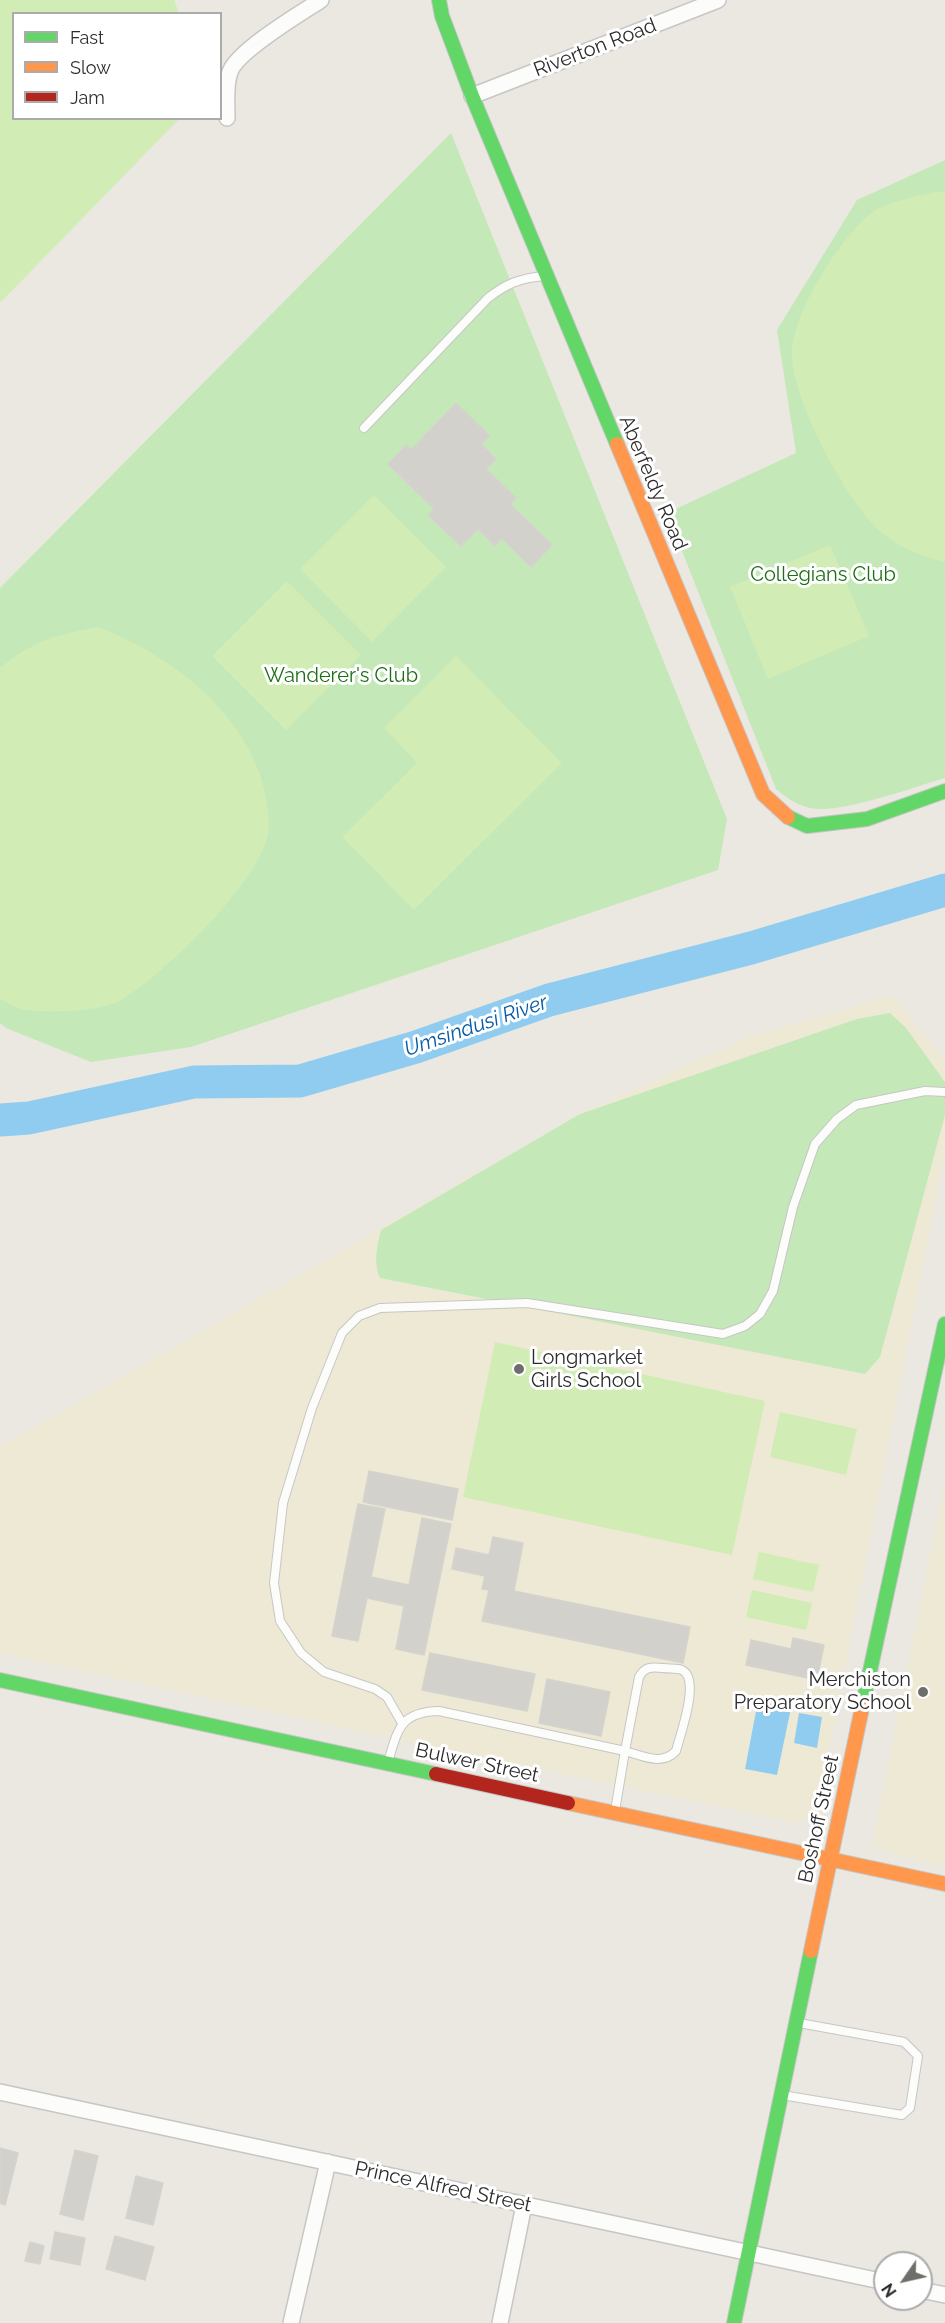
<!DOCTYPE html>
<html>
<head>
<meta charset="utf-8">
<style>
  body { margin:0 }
  #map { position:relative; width:945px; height:2323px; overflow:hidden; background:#eae8e1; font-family:Raleway,sans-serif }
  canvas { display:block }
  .legend { position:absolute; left:12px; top:12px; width:210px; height:108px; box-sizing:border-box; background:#fff; border:2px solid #ababab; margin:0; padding:8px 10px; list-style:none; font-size:18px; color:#2c2c2c }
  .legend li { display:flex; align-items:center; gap:12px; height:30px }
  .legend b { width:30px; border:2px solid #ababab }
  .north { position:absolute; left:873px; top:2251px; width:60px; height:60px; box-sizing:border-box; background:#fff; border:2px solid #ababab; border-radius:50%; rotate:236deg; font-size:16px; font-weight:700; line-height:24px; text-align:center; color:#2c2c2c }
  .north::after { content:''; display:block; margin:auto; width:21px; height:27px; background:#6e6e6b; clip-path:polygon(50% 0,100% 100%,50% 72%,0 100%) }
</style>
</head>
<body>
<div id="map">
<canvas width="945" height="2323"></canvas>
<ul class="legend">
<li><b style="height:8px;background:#63d668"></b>Fast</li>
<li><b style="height:8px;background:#ff974d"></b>Slow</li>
<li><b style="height:8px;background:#b3261e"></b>Jam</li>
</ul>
<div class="north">N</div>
</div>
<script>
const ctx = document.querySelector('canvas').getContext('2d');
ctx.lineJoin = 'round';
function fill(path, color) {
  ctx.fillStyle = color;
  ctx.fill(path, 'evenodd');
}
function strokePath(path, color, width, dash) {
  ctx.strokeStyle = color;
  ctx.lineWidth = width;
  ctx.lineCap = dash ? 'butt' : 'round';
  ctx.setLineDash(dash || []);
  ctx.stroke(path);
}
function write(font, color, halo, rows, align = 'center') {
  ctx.font = font + ' Raleway,sans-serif';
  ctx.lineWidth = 6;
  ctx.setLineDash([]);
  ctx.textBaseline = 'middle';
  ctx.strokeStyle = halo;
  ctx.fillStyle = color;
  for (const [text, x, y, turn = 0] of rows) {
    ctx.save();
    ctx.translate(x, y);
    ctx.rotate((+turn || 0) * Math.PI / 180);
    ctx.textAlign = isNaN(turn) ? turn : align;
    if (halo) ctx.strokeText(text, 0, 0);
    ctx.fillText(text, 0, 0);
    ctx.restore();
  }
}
const education = new Path2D(`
  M892,995L945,1061V1152L817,1813L797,1823L376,1735L0,1653V1447L580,1114L749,1037Z
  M945,1479V1866L907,1858L872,1846Z`);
const green = new Path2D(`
  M451,133L727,819L718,870L191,1047L91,1062L6,1028L0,1023V588Z
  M945,160V778C915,787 847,811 817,809C801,808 788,799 776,789L667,513L796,453L777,330L857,200Z
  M890,1013L906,1028L945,1082V1115L880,1357L865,1374L380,1278C373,1262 377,1246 381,1230L580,1114L857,1019Z`);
const pitch = new Path2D(`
  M0,0H174L179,13L14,14V118L179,119L0,303Z
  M945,191V562C924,557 900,548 883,534C848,505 791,399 792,353C793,311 839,240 871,213C884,202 928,193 945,191Z
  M374,495L446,567L372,642L300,569Z
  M830,545L869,636L768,679L730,587Z
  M287,581L361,655L286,730L212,656Z
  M99,627C181,660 267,728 269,825C270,874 163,975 123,999C101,1012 50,1013 25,1010C17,1009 8,1003 0,999V668C33,641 57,634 99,627Z
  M456,656L562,763L414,910L342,837L417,763L384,728Z
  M495,1342L765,1401L732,1555L463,1497Z
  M780,1412L857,1429L846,1475L770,1457Z
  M759,1552L819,1565L813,1592L753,1579Z
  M752,1590L812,1603L806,1630L746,1617Z`);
const water = new Path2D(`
  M758,1701L791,1708L777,1775L745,1769Z
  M799,1713L822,1717L817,1748L794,1743Z`);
const river = new Path2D(`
  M0,1120L29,1118L194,1082L300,1081L416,1047L549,1000L751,948L945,890`);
const building = new Path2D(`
  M456,403L490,436L481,444L496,459L486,469L516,498L510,504L552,545L531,567L502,538L495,546L478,529L461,546L428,515L434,509L388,464L407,445L411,450Z
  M369,1471L458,1489L452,1520L363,1502Z
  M358,1504L385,1509L371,1577L409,1585L422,1518L451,1524L424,1655L396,1649L404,1606L367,1598L358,1641L332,1636Z
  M493,1537L523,1543L514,1591L690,1627L683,1663L482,1621L489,1590L482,1589L485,1576L452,1569L456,1548L489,1555Z
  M793,1638L824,1645L817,1680L746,1665L751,1640L791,1649Z
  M430,1653L535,1674L527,1711L422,1690Z
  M547,1679L610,1692L601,1736L539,1723Z
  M0,2148L18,2153L5,2205L0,2203Z
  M75,2150L98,2156L83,2220L60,2214Z
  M136,2176L163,2183L153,2225L126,2218Z
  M55,2232L85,2238L80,2265L50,2259Z
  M115,2236L154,2247L145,2280L106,2269Z
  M30,2242L44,2246L40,2264L25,2261Z`);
const lane = new Path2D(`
  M364,428L488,298C506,284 520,278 544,276
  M402,1723L387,1697L375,1689L324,1672L301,1653L280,1621L274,1583L283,1503L312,1408L342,1333L359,1316L380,1308L527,1303L723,1334L745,1326L760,1314L773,1291L793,1207L815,1144L837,1119L856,1105L925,1091L945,1092
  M388,1762C398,1729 400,1712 439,1711L625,1751L639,1677C645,1666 652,1667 663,1668C669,1669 677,1668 682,1670C701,1679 680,1735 676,1751C662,1766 643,1756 625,1751L615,1811
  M782,2095L902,2115L910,2108L918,2056L904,2042L799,2023`);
const street = new Path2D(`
  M472,96L718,0
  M227,118C227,104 225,85 230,72C237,51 301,13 321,0
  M0,2092L885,2282
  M921,2290L945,2295
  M291,2323L328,2162
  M500,2323L524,2205`);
const fast = new Path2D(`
  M439,0L442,16L472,96L617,444
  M788,817L807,826L867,819L945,791
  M0,1680L436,1774
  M862,1708L945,1324
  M734,2323L811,1951`);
const slow = new Path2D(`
  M617,444L763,794L788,817
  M568,1803L945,1884
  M811,1951L862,1708`);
const jam = new Path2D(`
  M436,1774L568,1803`);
const markers = [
  [519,1369,6,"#6e6e6b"],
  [923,1692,6,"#6e6e6b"]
];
const streetNames = [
  ["Riverton Road",595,48,-21],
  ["Aberfeldy Road",653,483,67],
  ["Bulwer Street",477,1763,12],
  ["Boshoff Street",819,1819,-78],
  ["Prince Alfred Street",443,2187,12]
];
const parkNames = [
  ["Collegians Club",823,575],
  ["Wanderer's Club",341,676]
];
const poiNames = [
  ["Longmarket",531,1358],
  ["Girls School",531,1381],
  ["Merchiston",911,1680,"right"],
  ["Preparatory School",911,1703,"right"]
];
const waterNames = [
  ["Umsindusi River",476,1026,-19]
];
fill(education, '#eee9d5');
fill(green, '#c5e8b8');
fill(pitch, '#d1ecb5');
fill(water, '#90cbf0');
strokePath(river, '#90cbf0', 33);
fill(building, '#d2d1cc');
strokePath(building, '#d5d3cd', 1.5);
strokePath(lane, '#c7c6c6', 10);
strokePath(street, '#c7c6c6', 18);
strokePath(fast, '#c7c6c6', 16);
strokePath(slow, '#c7c6c6', 16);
strokePath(jam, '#c7c6c6', 16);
strokePath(lane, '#fcfcfa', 8);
strokePath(street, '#fcfcfa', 15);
strokePath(fast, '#63d668', 14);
strokePath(slow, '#ff974d', 14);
strokePath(jam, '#b3261e', 14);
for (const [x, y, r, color] of markers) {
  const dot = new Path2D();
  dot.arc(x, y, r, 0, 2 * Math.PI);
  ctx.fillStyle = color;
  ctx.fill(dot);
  strokePath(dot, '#fff', 2);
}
write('20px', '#2c2c2c', '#fff', streetNames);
write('20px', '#1c6f15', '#fff', parkNames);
write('20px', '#2c2c2c', '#fff', poiNames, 'left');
write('italic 21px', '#045aa7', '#fff', waterNames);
</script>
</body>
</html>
